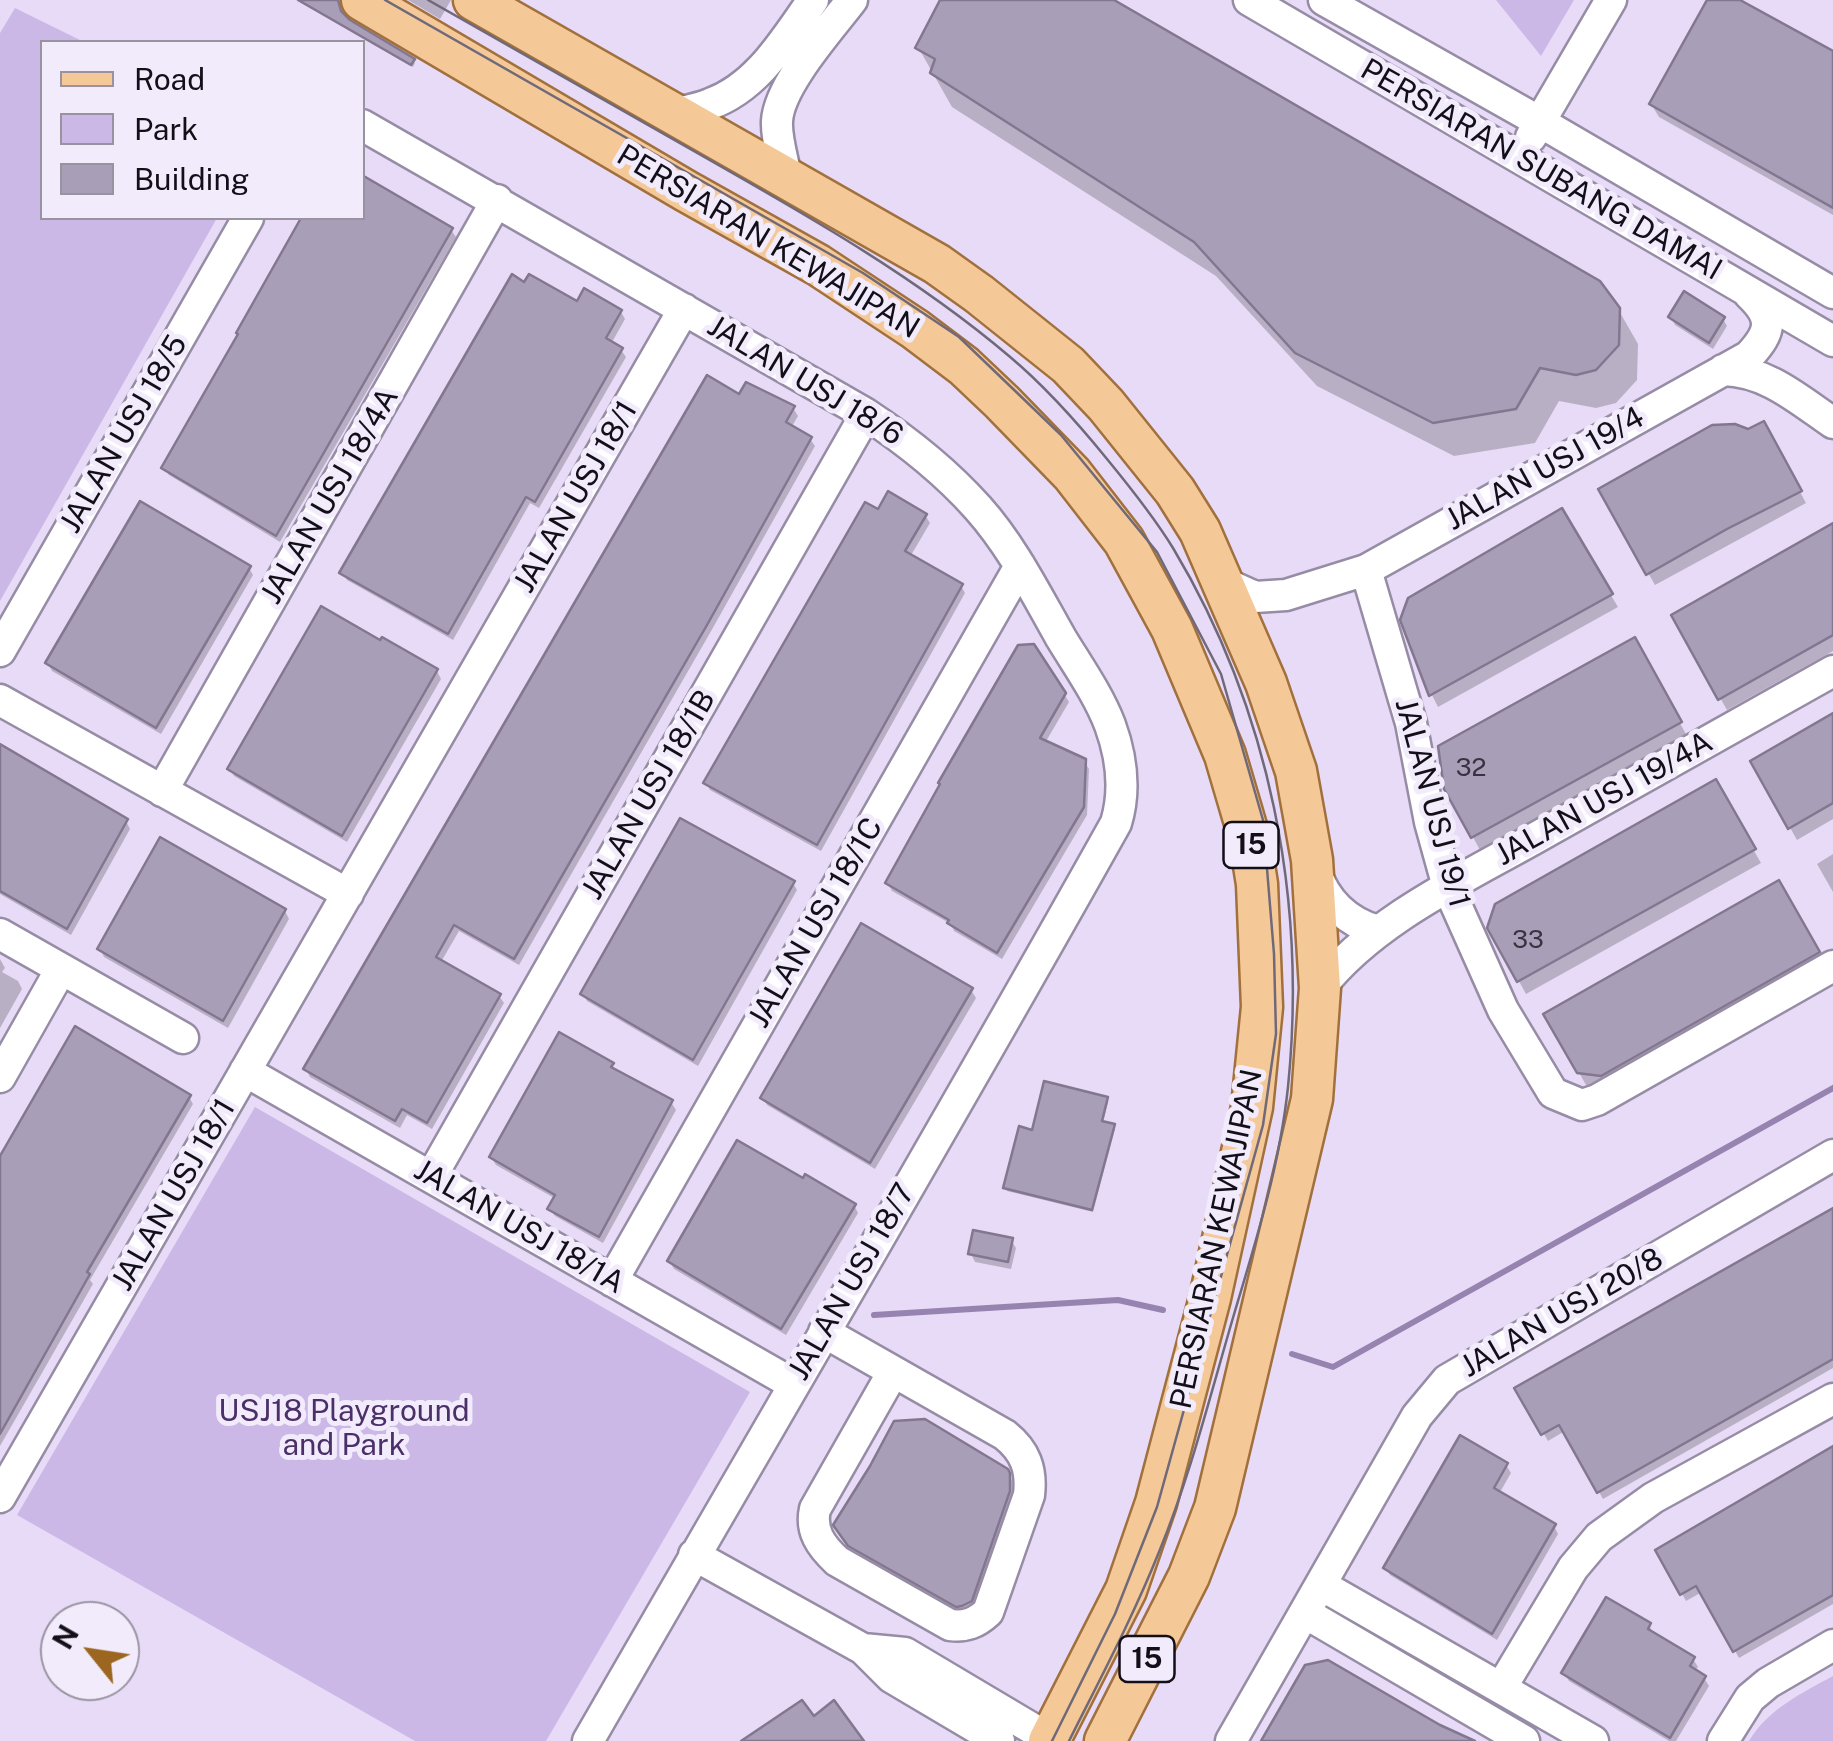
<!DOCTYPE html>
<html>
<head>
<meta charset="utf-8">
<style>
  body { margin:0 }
  #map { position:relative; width:1833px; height:1741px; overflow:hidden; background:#e7dbf7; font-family:"Public Sans",sans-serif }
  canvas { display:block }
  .legend { position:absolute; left:40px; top:40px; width:325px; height:180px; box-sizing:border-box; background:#f2ebfb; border:2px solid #9993a0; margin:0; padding:12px 18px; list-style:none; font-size:30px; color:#130f18 }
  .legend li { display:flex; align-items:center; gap:20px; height:50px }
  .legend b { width:50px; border:2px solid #9993a0 }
  .north { position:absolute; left:40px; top:1601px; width:100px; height:100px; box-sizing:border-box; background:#f2ebfb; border:2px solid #9993a0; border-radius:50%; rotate:300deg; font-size:28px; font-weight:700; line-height:40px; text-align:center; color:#130f18 }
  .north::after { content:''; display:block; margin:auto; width:35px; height:45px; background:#9c6620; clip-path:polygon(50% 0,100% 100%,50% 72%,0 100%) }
</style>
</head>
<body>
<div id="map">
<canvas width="1833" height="1741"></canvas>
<ul class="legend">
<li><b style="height:12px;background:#f5c997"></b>Road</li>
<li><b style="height:28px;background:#ccb8e6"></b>Park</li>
<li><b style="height:28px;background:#a99eb7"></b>Building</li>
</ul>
<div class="north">N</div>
</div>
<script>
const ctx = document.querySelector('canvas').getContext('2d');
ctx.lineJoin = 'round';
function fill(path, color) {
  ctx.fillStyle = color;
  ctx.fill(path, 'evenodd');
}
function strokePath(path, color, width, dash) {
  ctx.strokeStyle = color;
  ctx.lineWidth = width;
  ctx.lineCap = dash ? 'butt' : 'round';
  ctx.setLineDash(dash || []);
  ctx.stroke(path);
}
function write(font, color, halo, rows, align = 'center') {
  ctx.font = font + ' "Public Sans",sans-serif';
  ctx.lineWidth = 10;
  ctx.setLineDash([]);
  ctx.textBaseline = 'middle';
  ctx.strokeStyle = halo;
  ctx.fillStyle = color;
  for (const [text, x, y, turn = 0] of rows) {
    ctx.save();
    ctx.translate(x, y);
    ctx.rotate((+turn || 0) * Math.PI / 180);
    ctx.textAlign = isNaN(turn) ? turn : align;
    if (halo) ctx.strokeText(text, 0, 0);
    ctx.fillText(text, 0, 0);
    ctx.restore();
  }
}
const green = new Path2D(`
  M1496,0H1574L1541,56Z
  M15,8L84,42H42V218H217L0,601V33Z
  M255,1107L750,1392L546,1741H415L17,1515Z
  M1833,1676V1741H1749C1768,1709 1802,1693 1833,1676Z`);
const shadow = new Path2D(`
  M297,0H340L341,14L415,63L413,67Z
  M408,0H451L440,19Z
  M943,0H1109L1618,309L1638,344L1637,380L1616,403L1596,408L1559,401L1535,443L1454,456L1317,386L1216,276L952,107L918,47Z
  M1709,0H1735L1833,54V215L1659,117L1651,104Z
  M304,218H362L451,230L456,237L280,542L169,475L164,468L240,336L239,333Z
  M578,304L621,312L625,319L611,344L621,350L626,357L539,508L530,503L453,640L347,580L342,573Z
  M1671,317L1723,319L1727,326L1713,349L1675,325Z
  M740,397L793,408L798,416L791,428L810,439L815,446L710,633L519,965L459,931L441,962L499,996L504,1003L432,1129L407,1115L400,1128L310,1077L306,1069Z
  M1763,424L1806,503L1655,585L1601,490L1748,432Z
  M879,512L925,515L930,523L910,557L961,586L965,593L821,851L710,790L706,783Z
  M1561,512L1618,607L1438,707L1432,695L1403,620Z
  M1833,526V651L1727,710L1674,616Z
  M249,568L253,575L161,734L52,671L48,663Z
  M1634,640L1687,736L1480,850L1446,788Z
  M437,671L441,679L347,842L234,776L230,769Z
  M1064,694L1069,702L1045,743L1084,761L1089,769L1087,815L1002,959L954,931L951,924L892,891L888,883Z
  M1833,716V819L1797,840L1753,762Z
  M0,747L126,821L130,829L71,935L0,894Z
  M1715,783L1761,863L1526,994L1490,928Z
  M1833,854V892L1817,864Z
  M793,883L797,890L698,1066L587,1001L583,994Z
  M1778,883L1825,965L1608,1088L1586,1085L1547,1015Z
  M285,911L289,919L228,1028L104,957L100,949Z
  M0,959L5,968L2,972L18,981L22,989L0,1028Z
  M971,990L976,998L875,1169L767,1105L763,1098Z
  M612,1064L617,1073L671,1102L676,1110L603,1243L555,1216L550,1209L556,1199L496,1165L491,1157Z
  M189,1097L193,1104L90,1280L93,1284L0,1446V1161Z
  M1107,1099L1108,1102L1103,1123L1113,1126L1115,1129L1093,1212L1007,1191L1006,1188L1034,1133Z
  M854,1205L858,1213L786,1335L674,1269L669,1261Z
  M1833,1210V1368L1603,1499L1565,1431L1548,1441L1518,1389Z
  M1011,1240L1016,1248L1011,1269L975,1262L971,1254Z
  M1833,1449V1604L1739,1658L1702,1592L1686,1601L1658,1551Z
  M1506,1465L1511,1473L1499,1494L1554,1526L1558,1534L1497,1640L1390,1575L1386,1568Z
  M1007,1471L1012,1481L1014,1502L976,1611L963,1615L857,1555L842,1535Z
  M1649,1625L1653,1633L1693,1659L1698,1667L1694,1672L1704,1678L1709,1686L1676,1741H1669L1569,1681L1564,1673Z`);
const stream = new Path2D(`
  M874,1315L1118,1300L1163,1310
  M1292,1354L1333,1367L1833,1088`);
const building = new Path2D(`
  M298,0H338L341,11L350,20L415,59L411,65Z
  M940,0H1114L1600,281L1620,308L1619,345L1596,370L1576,375L1540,368L1516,409L1433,423L1295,353L1194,242L930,73L935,59L915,48Z
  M1707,0H1740L1833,51V208L1649,104Z
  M362,175L453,228L276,536L161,468L238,334L236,333L301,218H362Z
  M512,274L524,282L529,274L577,301L584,288L622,310L606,338L623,348L535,502L526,497L448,634L339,573Z
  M1684,291L1725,317L1709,343L1668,317Z
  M707,375L739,394L746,382L795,406L786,422L812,437L707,625L514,959L454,925L436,957L501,994L427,1123L402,1109L395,1121L303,1069Z
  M1764,421L1802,491L1727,529L1646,575L1598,489L1712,425L1735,424L1748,429Z
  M888,491L927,514L905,551L963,584L817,845L703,783L865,502L878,509Z
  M140,501L251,566L156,728L45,663Z
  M1562,508L1613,594L1429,696L1400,620L1408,598Z
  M1833,523V635L1718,700L1671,615Z
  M321,606L380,640L382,637L438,669L342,836L227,769Z
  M1635,637L1682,722L1471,838L1444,789L1438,746Z
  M1034,644L1066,693L1040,738L1086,759L1084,807L997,953L947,923L949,920L885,883L940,784L938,783L1018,645Z
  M1833,713V803L1788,829L1750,761Z
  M0,744L128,819L67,929L0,891Z
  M1716,779L1756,849L1517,982L1487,928L1495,904Z
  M680,818L795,881L693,1060L580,994Z
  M160,837L286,909L223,1021L97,949Z
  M1779,880L1820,952L1601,1076L1577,1073L1543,1014Z
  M861,923L973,988L870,1163L760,1098Z
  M75,1026L191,1095L87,1272L90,1274L0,1434V1156Z
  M559,1032L614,1063L611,1067L673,1100L599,1237L547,1209L555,1195L489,1157Z
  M1044,1081L1108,1097L1102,1121L1115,1124L1092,1210L1003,1188L1019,1126L1032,1130Z
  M737,1140L803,1178L805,1174L856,1204L781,1329L667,1261Z
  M1833,1208V1359L1597,1493L1559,1425L1541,1435L1514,1388Z
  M973,1230L1013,1238L1008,1262L968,1254Z
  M925,1419L1008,1469L1010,1473V1491L972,1601L962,1606L956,1607L848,1546L833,1525L870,1466L894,1421Z
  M1460,1435L1508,1463L1494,1488L1556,1524L1492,1634L1383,1568Z
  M1833,1446V1595L1733,1652L1696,1586L1680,1595L1655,1550Z
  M1606,1597L1651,1623L1648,1629L1695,1657L1690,1666L1706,1676L1670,1738L1561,1673Z
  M1328,1660L1440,1725L1475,1741H1261L1305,1665Z
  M802,1700L814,1716L834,1700L864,1741H741Z`);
const minor = new Path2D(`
  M1249,0L1833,341
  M1324,0L1540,122L1833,293
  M672,114C685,111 698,109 710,104C758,87 785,39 813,0
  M362,125L866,414C907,441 945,471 978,508C1012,546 1036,594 1061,638C1078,666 1098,694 1110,725C1122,758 1126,790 1116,823C944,1131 764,1435 588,1741
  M1531,137L1611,0
  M786,177C783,159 776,139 777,121C779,85 830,29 852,0
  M1723,370C1767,371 1798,399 1833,423
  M1366,570L1411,723L1430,822L1448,887L1503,1010L1553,1093L1582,1105L1597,1100L1833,966
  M1224,583L1255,597L1286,595L1366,570L1749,356C1772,331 1774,318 1749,294
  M0,651L248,218
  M0,700L348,894
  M162,791L497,200
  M1315,870C1325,901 1347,922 1378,931
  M0,934L183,1038
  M1320,988C1373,919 1471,875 1546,832C1641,779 1737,725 1833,671
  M245,1071L793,1384
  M0,1077L61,969
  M431,1177L866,414
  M612,1281L1020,566
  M824,1332L1005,1435C1025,1451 1032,1469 1029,1495L988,1612C976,1623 966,1627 950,1625L837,1561C821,1546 810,1531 815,1509L893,1372
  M0,1497L684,309
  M694,1555L863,1649L891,1677L999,1741
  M1321,1585L1593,1741
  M1305,1613L1524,1741
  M863,1649L905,1653L1053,1741
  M1501,1688L1573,1568L1599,1537L1653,1498L1833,1399
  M1231,1741L1417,1416L1447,1380L1833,1155
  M1723,1741L1750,1698L1768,1683L1833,1645`);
const major = new Path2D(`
  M362,0L686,191L818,265L915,329L964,366L1002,402L1072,474L1124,541L1172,629L1225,755L1250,840L1257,884L1262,1007L1252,1107L1210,1298L1156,1503L1126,1590L1049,1741
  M474,0L937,264L979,294L1068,365L1106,405L1175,491L1200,531L1266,683L1296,771L1312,860L1320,988L1312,1099L1215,1508L1189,1576L1105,1741`);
const tram = new Path2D(`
  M385,0L863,273L959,337L1061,435L1157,552L1221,674L1263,820L1274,954L1276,1034L1263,1125L1157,1507L1115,1614L1052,1741
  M428,0C521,53 613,105 706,158C810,217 917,278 1009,356C1046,387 1077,422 1107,459C1130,487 1154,517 1173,548C1270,710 1307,899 1288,1087C1280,1163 1257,1238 1235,1311C1211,1392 1191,1474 1159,1552C1133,1617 1100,1679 1069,1741`);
const numberNames = [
  ["32",1471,768],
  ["33",1528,940]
];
const shields = [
  [1251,845,55],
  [1147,1659,55]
];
const shieldNames = [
  ["15",1251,845],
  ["15",1147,1659]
];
const streetNames = [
  ["PERSIARAN SUBANG DAMAI",1541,170,30],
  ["PERSIARAN KEWAJIPAN",768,242,31],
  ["JALAN USJ 18/6",805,381,31],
  ["JALAN USJ 18/5",124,434,-60],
  ["JALAN USJ 19/4",1545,469,-29],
  ["JALAN USJ 18/4A",330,496,-60],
  ["JALAN USJ 18/1",576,497,-60],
  ["JALAN USJ 18/1B",649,795,-60],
  ["JALAN USJ 19/4A",1604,799,-29],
  ["JALAN USJ 19/1",1432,803,75],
  ["JALAN USJ 18/1C",816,923,-60],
  ["JALAN USJ 18/1",174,1195,-60],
  ["JALAN USJ 18/1A",519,1227,30],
  ["PERSIARAN KEWAJIPAN",1217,1239,-78],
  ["JALAN USJ 18/7",852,1282,-60],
  ["JALAN USJ 20/8",1562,1313,-30]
];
const parkNames = [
  ["USJ18 Playground",344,1412],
  ["and Park",344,1446]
];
fill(green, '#ccb8e6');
fill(shadow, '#0003');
strokePath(stream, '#9783af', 6);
fill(building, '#a99eb7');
strokePath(building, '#82778f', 2.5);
strokePath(minor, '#978ca5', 35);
strokePath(major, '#a1703d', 45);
strokePath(minor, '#fff', 30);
strokePath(major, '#f5c997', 40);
strokePath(tram, '#70697a', 2.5);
write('25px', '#383340', null, numberNames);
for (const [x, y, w] of shields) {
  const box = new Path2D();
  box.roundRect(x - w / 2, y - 23, w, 46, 8);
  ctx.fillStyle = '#f2ebfb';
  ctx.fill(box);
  strokePath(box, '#130f18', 2.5);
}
write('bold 28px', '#130f18', null, shieldNames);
write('30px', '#130f18', '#f2ebfb', streetNames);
write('30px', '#4b2f68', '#f2ebfb', parkNames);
</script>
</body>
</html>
